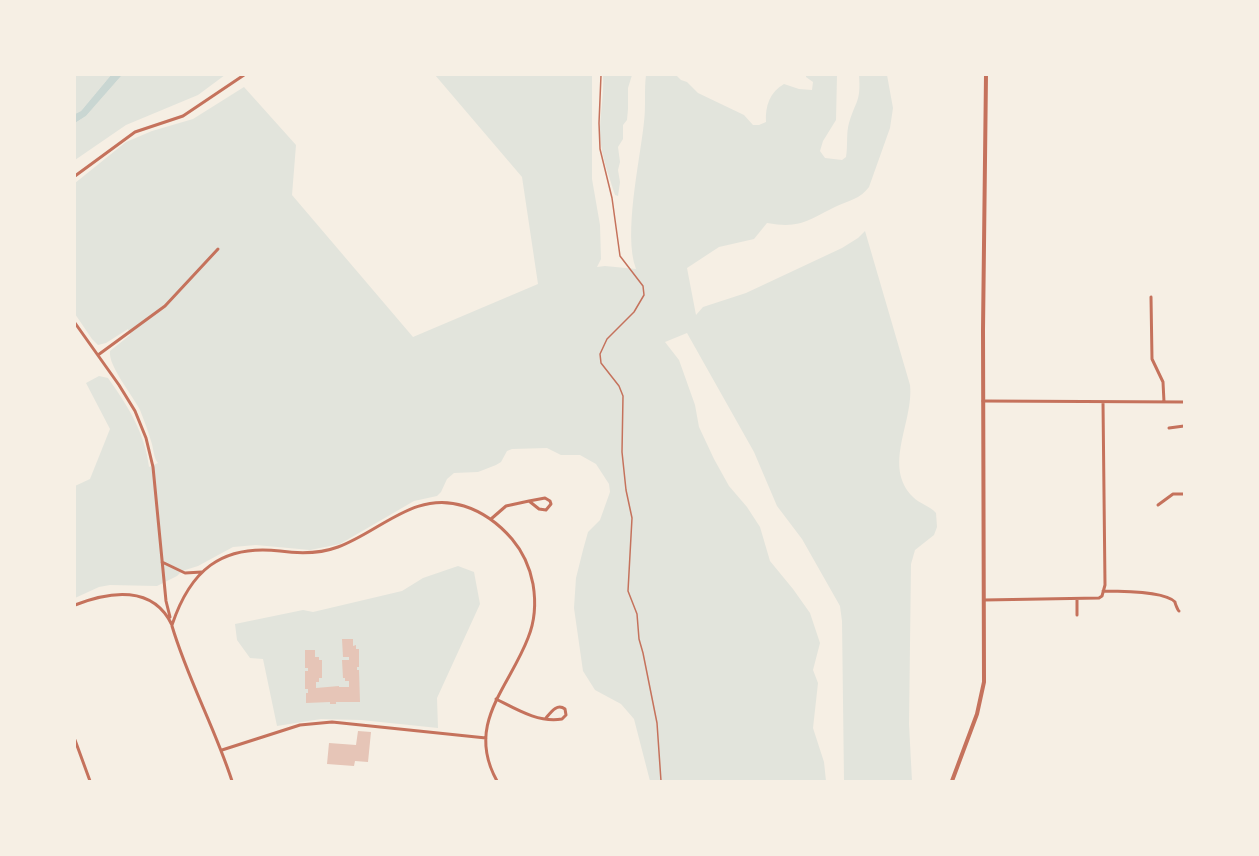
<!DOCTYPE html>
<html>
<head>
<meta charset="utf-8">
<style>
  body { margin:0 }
  #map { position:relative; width:1259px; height:856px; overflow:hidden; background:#f6efe4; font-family:Figtree,sans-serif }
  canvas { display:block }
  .frame { position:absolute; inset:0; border:76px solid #f6efe4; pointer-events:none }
</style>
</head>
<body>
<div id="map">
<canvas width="1259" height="856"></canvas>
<div class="frame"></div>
</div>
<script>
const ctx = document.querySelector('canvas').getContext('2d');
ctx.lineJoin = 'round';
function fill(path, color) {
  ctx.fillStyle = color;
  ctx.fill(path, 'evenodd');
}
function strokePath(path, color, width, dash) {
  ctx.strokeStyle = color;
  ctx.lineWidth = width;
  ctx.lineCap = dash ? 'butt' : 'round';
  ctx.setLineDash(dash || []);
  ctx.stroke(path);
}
const green = new Path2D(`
  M75,75H111L81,111L75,114Z
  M122,75H225L198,95L126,125L75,160V123L86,116Z
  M435,75H592V179L600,225L601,259L597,267L605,266L636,269C623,234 640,161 644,122C646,106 644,90 646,75H676L681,80L687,82L698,93L744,115L753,125H759L766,122C765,106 770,92 784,84L799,89L812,90L813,82L806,77V75H837L836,120L823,141L820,151L825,158L842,160L846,157C848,146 846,133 849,123C856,100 861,102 859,75H887L893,108L890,128L869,187C860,199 850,200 837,206C808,220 801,229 767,223L754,239L719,247L687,268L696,315L703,307L746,293L842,248L858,238L865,231L910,385C914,422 882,466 913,497C920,504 930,506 936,513L937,527L934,535L915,550L911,564L909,724L912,781H844L842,621L840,606L802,539L777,506L754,452L687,333L665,342L679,360L695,405L699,427L714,459L729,486L747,507L760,527L770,561L793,589L810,613L820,643L813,670L818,683L813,728L824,762L826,781H650L634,719L621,704L595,690L583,671L574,608L576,578L583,550L588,532L600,520L610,492L609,484L596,464L580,455H561L547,448L512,449L507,451L501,462L496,465L478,472L454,473L447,479L441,492L437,496L414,501L340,544L310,550L256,545L233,547L198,566L182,571L177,576L157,586L110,585L99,587L75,598V486L90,479L110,429L86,383L99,376L108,378C128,406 145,433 149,467L158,463C153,457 154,449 151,441C148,431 144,420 140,410C132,394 108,366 110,351L130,335L128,329L106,343L98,345L92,339L75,314V183L126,142L152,131L193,119L244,87L296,145L292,195L413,337L538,284L522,177Z
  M603,75H632L628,88V109L627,120L623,125V139L618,147L620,162L618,170L620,182L618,196L615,195C608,173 599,150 600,127C601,109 604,92 603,75Z
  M458,566L474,572L480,604L437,698L438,728L361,720L321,719L277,726L263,659L250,658L237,640L235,624L303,610L313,612L402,591L423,578Z`);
const water = new Path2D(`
  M111,75H122L86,116L75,123V114L81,111Z`);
const building = new Path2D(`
  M342,639H353V646L356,645V649H359V667H357V670H359L360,702H336V704H330V702L306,703V693H308V689H305V671H308V668H305V650H315V657H319V660H322V678H319V682H316V688L339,686V687H349V681H345V678H343L342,660H349V657H343Z
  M358,731L371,732L368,762L355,761L354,766L327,764L329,743L356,745Z`);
const service = new Path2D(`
  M601,75L599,123L600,149L612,198L620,256L643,286L644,295L634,312L607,339L600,354L601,363L619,386L623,396L622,452L626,490L632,518L628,591L637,614L639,639L643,653L657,723L661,781`);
const minor = new Path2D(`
  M75,176L135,132L183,116L244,75
  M1151,297L1152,359L1163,382L1164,402
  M75,323L119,385L135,411L146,438L153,467L166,601L170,617
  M98,355L165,306L218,249
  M983,401L1184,402
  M1169,428L1184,426
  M545,498L550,501L551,504L546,510L539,509L529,501Z
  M1158,505L1173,494H1184
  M491,519L506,506L529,501
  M162,562L185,573L202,572
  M1103,591C1118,591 1165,591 1175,602C1175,603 1178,611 1179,611
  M984,600L1099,598L1102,596L1105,585L1103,402
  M75,605C110,591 153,585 172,625C190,571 221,544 280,551C300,554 319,554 338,547C381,531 415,490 464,506C483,512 499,524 512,539C523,552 530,568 533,584C536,602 535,621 528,638C509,688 465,724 497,781
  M1077,615V599
  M172,626C188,680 215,728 232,781
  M496,699C516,709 538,723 562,719L566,715L565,709C557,703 551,712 546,718
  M75,740L90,781
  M222,750L300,725L332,722L486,738`);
const tertiary = new Path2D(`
  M952,781L977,714L984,682L983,330L986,75`);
fill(green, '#e2e4dc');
fill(water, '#c9d6d2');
fill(building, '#e6c5b7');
strokePath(service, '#c5725c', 1.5);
strokePath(minor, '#c5725c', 3);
strokePath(tertiary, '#c5725c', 4);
</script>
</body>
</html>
